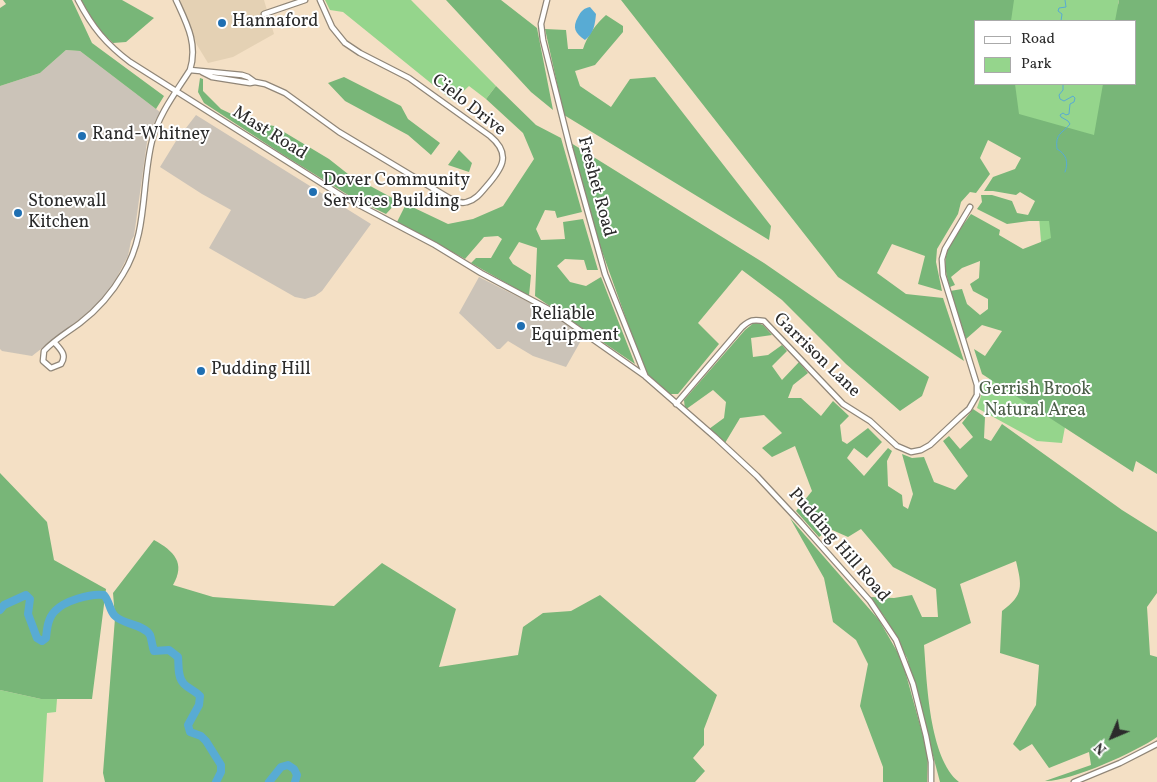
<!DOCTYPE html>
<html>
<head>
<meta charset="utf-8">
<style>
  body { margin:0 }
  #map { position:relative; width:1157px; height:782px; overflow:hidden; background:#f4e0c5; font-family:Vollkorn,serif }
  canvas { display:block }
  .legend { position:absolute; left:974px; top:20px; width:162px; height:65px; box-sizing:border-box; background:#fff; border:1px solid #aaa; margin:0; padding:6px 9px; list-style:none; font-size:15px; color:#2b2b2b }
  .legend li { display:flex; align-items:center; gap:10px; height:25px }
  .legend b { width:25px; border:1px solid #aaa }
  .north { position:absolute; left:1087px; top:712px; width:50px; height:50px; -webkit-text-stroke:4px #fff; paint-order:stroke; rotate:225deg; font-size:14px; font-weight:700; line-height:20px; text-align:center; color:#2b2b2b }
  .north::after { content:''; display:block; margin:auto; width:18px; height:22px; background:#2b2b2b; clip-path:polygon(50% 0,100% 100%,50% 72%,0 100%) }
</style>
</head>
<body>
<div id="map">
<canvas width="1157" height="782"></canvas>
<ul class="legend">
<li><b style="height:6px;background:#fff"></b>Road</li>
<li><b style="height:14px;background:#95d58c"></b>Park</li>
</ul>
<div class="north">N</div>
</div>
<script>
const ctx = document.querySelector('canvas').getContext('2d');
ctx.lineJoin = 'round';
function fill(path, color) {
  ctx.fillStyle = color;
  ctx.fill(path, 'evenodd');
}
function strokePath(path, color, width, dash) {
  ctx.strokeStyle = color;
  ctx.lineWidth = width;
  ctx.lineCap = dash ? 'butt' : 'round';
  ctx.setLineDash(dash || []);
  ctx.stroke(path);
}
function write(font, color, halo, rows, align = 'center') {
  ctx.font = font + ' Vollkorn,serif';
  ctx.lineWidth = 4;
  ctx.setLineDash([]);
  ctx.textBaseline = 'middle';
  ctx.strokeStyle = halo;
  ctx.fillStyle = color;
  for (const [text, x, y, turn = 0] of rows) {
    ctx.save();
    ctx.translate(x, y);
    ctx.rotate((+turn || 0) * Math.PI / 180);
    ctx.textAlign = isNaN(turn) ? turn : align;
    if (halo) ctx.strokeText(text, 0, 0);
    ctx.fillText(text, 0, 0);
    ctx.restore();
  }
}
const built = new Path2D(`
  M180,0H264L274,34L233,57L208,63L197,45Z`);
const industrial = new Path2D(`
  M66,50L80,51L160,112L152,127L147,142L134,236L131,241L128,256L117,277L103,299L86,314L32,356L2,351L0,349V86L40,73Z
  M196,115L371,224L322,291L315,296L305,299L295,297L209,248L231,210L202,194L160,167L176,141Z
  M479,277L554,315L583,337L566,367L533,356L508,341L500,349H497L459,313Z`);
const green = new Path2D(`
  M325,0H411L496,86L486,99L469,86L453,101L343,12L330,10Z
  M780,0H1119L1118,4L1136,21H976V84H1129L1062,443L1037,441L977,408L981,396V382L1038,364L1043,266L1034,155Z
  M0,690L41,699H57L56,712L47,713L43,782H0Z`);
const forest = new Path2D(`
  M3,0H72L92,43L164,96L156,109L80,51L66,50L40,73L0,86V8L6,4Z
  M81,0H122L154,18L126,42L113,43L99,30Z
  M446,0H501L537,28L553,110L531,92Z
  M621,0H1014L1011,21H976V84H1015L1019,114L1094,135L1103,84H1136V21H1115L1119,0H1157V474L1136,461L1133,472L982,374L974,349L985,356L1002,331L982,325L966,339L950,291L962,289L967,304L980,315L988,309V299L973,291L970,284L979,278L980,261L962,268L951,277L955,285L950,287C938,252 951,242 971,214L1000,230L999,235L1023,249L1051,238L1049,221H1029L1007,224L977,209L982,202L981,195H992L1012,201L1017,213L1028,215L1035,201L1020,192L1016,195L993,191H984L993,177L1015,169L1021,158L988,140L980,158L990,174L976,193L970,192L961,202L958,214L937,249L936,262L942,291L918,284L925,256L892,244L877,273L906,294L943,298L964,361L838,277Z
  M606,15L623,26V32L595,65L575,71L580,86L611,107L630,79L655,77L771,226L769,240L564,115L545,29L566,30L568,49H583C587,36 596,24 606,15Z
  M344,77L401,106L408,119L440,143L431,155L408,135L345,101L328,83Z
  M200,78L203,79V91L221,109L244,120L274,126L329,159L348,174L398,201L386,214L353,198L285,156L204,103L198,92Z
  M496,86L536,125L561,138L582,212L557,218L555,211L545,210L536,229L541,240L565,239L563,222L583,219L598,270H587L584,260L565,259L557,266L570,282L586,286L601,277L635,364L535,296L537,248L519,242L509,258L513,264L531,275L529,296L471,263L476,258H491L502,239L498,236L484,237L465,259L397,222L406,204L448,224L473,219L503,206L534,159L523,133L486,99Z
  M571,143L764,263L929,377L922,396L900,411L846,364L782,300L742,270L698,323L719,344L678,394H670L645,372L599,243Z
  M459,150L472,163L469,172L448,165Z
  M755,322L763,325L772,335L751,338L753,357L768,355L782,345L787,351L772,366L782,380L799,362L808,373L793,385L788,398H801L821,416L833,401L849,416L840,425L842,441L847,444L868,428L882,442L867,458L854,448L847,458L864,476L888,448L892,451L887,461L888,486L902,495L903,506L908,509L913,494L902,454L912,458L924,457L934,482L955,490L968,476L943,441L949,436L960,449L973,437L962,423L973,409L985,417L984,438L991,441L1002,424L1122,510L1157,532V593L1147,607L1150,655L1157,657V737C1136,752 1069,782 1045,781L1091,765L1089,752L1049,768L1032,744L1020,751L1013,744L1036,705L1039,665L1000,653L1002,611C1024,595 1022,586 1016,561L960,584L971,623L924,645C927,682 929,758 959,782H940L907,658L884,616L869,597L894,598L912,595L922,617H938L936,589L893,567L861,529L848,537L830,529L819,537L796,511L812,491L795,446L772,457L762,448L782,433L764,415L740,418L725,443L709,429L724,418L726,402L713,390L685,410L684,400L745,330Z
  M0,473L47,522L54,560L106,589L92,699H41L0,690Z
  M790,518L879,620L902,660L928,754L927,782H883V767L860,706L868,664L856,640L833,622L824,578Z
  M154,540C174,551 186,563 173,585L213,597L334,606L382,563L456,609L439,667L518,655L523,627L543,613L571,611L600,595L717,695L704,729V745L693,758L705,771L695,782H105L103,773L115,618L113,593Z`);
const water = new Path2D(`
  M590,7L596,14C595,24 594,33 585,40C575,33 572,28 578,17C581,11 584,8 590,7Z`);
const stream = new Path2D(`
  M1061,21L1062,14L1058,11L1059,8L1066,7L1065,0
  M1063,84V90L1059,95L1060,99L1064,101L1073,96L1075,98L1074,102L1070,104L1069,114L1066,115L1063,113L1060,115L1061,117L1068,121L1070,124C1062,134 1055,133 1057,149C1066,154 1069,162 1065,172`);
const river = new Path2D(`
  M0,610L4,605L26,595L30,599L28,614L37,638L42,641L46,638C47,628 48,618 55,611C64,601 91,593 104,595C110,602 109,610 115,616C124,625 144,624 150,635C152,640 152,646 154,651L169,650L178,657C179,665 177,677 184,684C189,689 194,690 200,696L199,705L188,725L190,732L201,736L206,741L221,765V772L216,782
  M269,782L281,767L288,765L294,769L297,775L295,782`);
const minor = new Path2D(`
  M78,0C92,27 106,44 130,62L342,196L435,245L481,273L554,312L645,376L715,437L757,476L800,522L870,601L896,640L913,684L926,736L931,762V782
  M547,0L541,24L543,40L570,148L605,274L645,375
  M264,14L305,0
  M190,70L242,75L248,77L255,82
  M202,72L212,77L250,83L255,82L265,84L285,93L339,132L449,198C455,201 461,204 467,202C475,200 480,194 485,188C501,170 513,155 490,136L409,78L360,53L345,43L332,27L320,0
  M55,343C61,350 67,355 61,364L51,368L43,361L44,351C54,340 68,332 80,323C97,310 112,293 123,274C148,234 141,185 152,141C158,115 176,92 190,70C198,44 187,24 176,0
  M676,404L742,327C750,320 753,319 764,321L843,404L870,421L897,446L911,452L921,450L930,445L961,416L969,409L977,395V385L943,275L942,259L945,249L970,207
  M1074,782L1120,763L1157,744`);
const markers = [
  [222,23,5,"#1f6fb2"],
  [82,136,5,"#1f6fb2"],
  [313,192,5,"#1f6fb2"],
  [18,213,5,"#1f6fb2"],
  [521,326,5,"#1f6fb2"],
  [201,371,5,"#1f6fb2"]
];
const poiNames = [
  ["Hannaford",232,23],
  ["Rand-Whitney",92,136],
  ["Dover Community",323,182],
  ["Services Building",323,203],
  ["Stonewall",28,203],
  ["Kitchen",28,224],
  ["Reliable",531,316],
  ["Equipment",531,337],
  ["Pudding Hill",211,371]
];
const streetNames = [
  ["Cielo Drive",468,106,38],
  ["Mast Road",269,134,32],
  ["Freshet Road",595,187,75],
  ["Garrison Lane",816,356,44],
  ["Pudding Hill Road",838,546,49]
];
const parkNames = [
  ["Gerrish Brook",1035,391],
  ["Natural Area",1035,412]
];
fill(built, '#e4d1b4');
fill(industrial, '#cbc3b8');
fill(green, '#95d58c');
fill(forest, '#78b678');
fill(water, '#58abd4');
strokePath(stream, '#58abd4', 1);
strokePath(river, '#58abd4', 8);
strokePath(minor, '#908678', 7);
strokePath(minor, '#fff', 4.5);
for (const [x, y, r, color] of markers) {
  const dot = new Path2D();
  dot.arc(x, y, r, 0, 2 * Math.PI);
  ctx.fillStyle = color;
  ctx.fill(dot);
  strokePath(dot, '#fff', 2);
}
write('18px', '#2b2b2b', '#fff', poiNames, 'left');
write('18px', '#2b2b2b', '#fff', streetNames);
write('18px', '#4b5e48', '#fff', parkNames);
</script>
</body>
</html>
